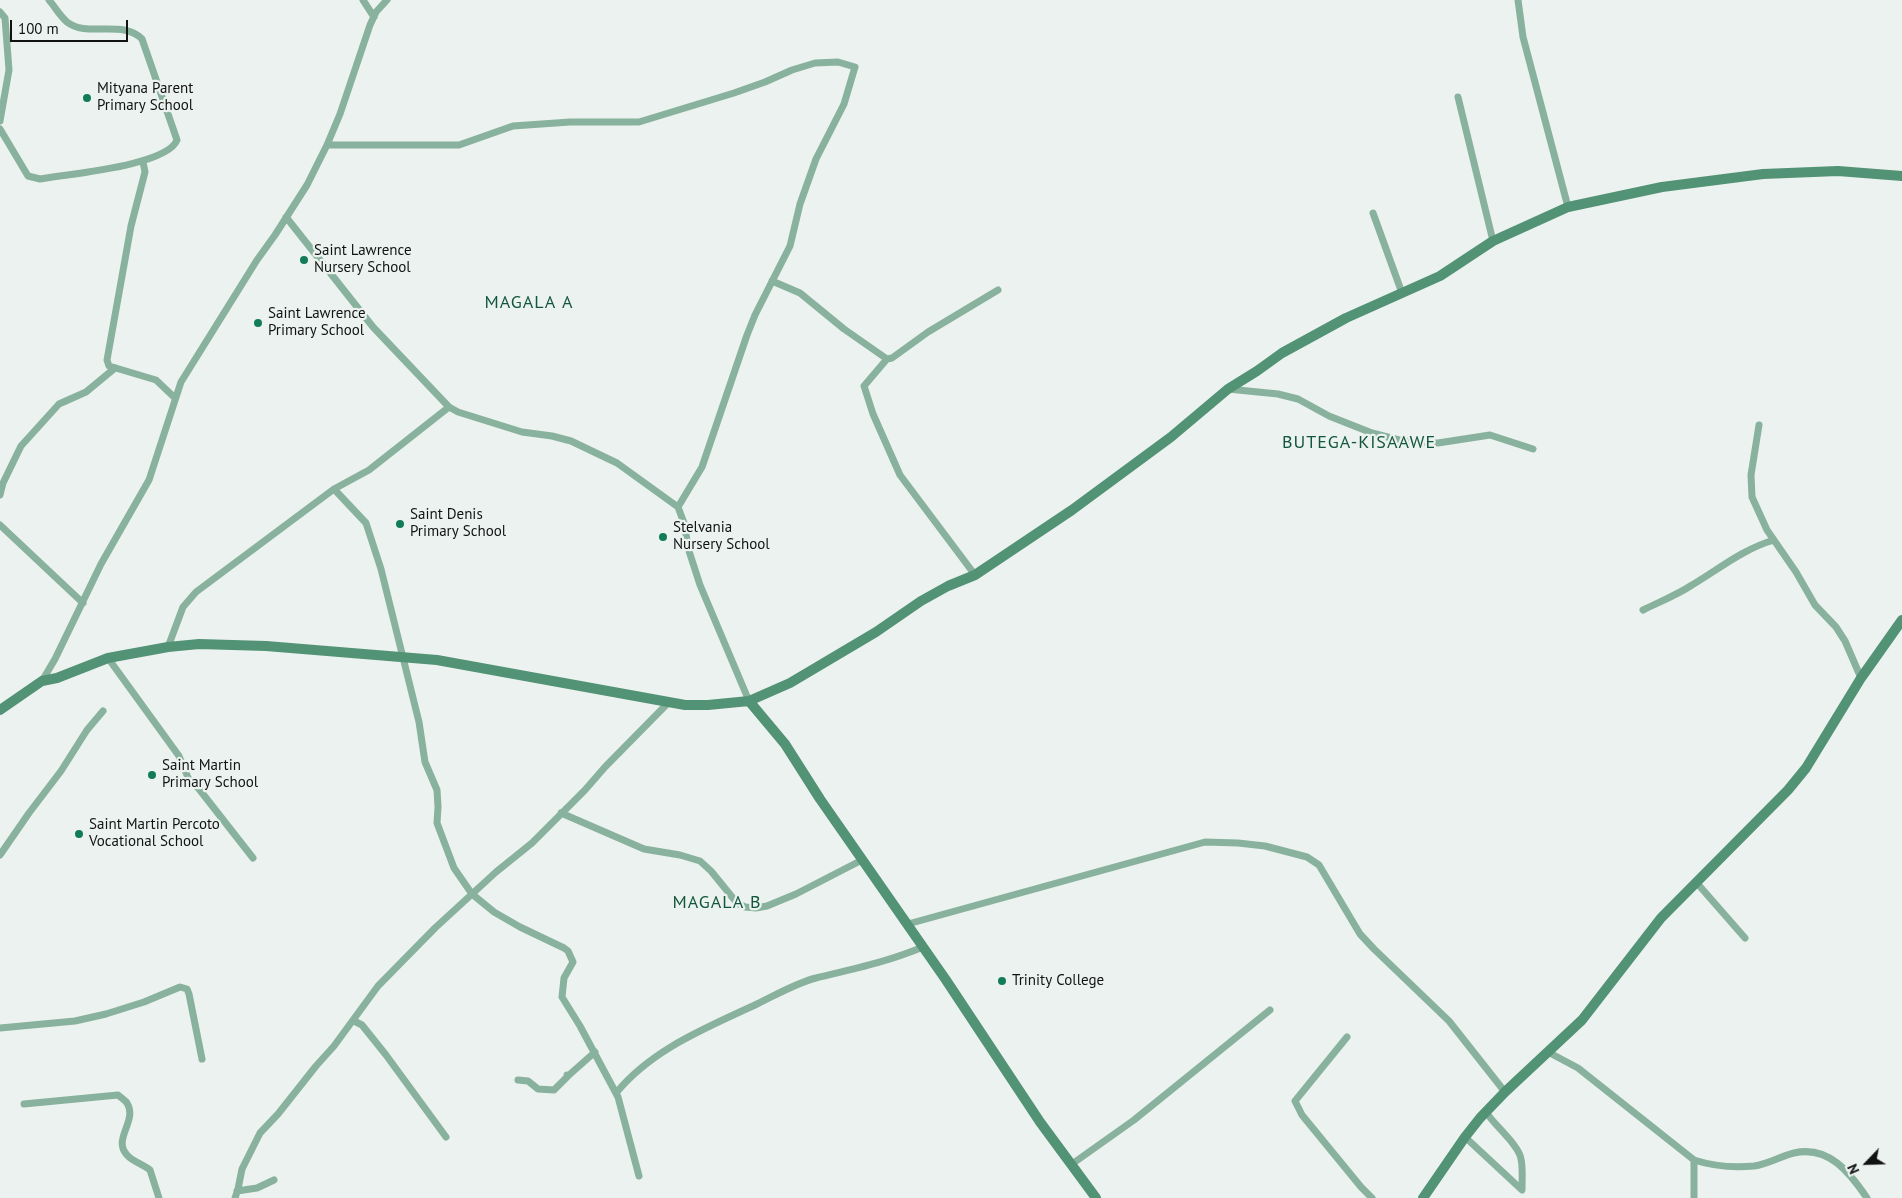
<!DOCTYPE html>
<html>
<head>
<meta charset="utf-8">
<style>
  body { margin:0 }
  #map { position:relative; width:1902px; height:1198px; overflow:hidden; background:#ecf2ef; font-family:"PT Sans",sans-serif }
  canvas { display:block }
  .north { position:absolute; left:1842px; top:1138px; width:50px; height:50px; -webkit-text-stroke:4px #ecf2ef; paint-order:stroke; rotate:246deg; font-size:14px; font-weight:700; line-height:20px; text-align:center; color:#111312 }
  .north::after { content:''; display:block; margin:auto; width:18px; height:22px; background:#111312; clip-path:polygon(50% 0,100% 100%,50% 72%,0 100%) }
  .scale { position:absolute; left:10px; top:20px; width:118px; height:22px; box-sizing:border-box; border:2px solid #111312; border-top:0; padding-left:6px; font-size:15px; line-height:18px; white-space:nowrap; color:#111312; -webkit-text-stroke:4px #ecf2ef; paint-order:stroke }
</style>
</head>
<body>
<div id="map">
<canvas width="1902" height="1198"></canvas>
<div class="north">N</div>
<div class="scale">100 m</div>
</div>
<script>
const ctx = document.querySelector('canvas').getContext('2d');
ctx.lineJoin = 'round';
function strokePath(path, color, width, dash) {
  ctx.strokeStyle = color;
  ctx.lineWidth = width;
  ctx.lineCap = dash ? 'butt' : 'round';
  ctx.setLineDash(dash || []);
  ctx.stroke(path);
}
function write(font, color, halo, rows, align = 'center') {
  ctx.font = font + ' "PT Sans",sans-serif';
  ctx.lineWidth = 4.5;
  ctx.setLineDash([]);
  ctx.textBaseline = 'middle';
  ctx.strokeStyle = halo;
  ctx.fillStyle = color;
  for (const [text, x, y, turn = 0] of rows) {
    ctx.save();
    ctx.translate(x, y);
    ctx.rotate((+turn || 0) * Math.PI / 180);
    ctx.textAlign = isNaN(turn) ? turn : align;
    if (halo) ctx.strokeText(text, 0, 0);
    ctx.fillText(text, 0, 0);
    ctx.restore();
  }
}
const street = new Path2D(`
  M363,0L374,17
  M1518,0L1523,37L1568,207
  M0,12L5,18L9,70L0,121
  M1458,97L1493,241
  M0,129L28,176L40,179C67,174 167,166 177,140L142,39C123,19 87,38 67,22C60,16 55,7 49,0
  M327,145H459L513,126L570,122H639L734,93L765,82L792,70L815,63L838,62L855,67L844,104L816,159L800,204L790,246L755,315L747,335L702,467L678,507
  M143,162L145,172L131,226L107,360L109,366L156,380L175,398
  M1373,213L1402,293
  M286,217L373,327L449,407L458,412L522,432L552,436L571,441L617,463L678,507L684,523L689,551L700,585L749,701
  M772,281L800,293L844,329L887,359
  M1228,389L1278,394L1298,399L1329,416L1372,433L1403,441L1438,443L1490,435L1533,449
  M1759,425L1751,475L1752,497L1767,530L1796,572L1815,605L1836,627L1845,641L1861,678
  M334,489L366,523L381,569L419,722L425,762L437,790L438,807L437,823L454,868L472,894L494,912L520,927L564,948L568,951L573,962L564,978L562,997L580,1026L618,1097L639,1176
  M0,495L3,483L21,446L59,404L86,392L115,368
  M0,525L83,603
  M975,575L900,475L873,414L864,386L887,359L892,358L928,332L998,290
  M1643,610C1659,602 1677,595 1692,585C1719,569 1743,549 1774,540
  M168,647L183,607L196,592L334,489L369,470L449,407
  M108,658L179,756L189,780L199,789L253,858
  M42,681L55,659L101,564L149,480L181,382L257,260L275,235L307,185L327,145L340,114L370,25L376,12L387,0
  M561,813L644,849L680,855L700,861L711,871L737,903L745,907L756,908L767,906L796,894L862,860
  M0,855L29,813L61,771L87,730L103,711
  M1696,882L1745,938
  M908,924L1205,842L1238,843L1265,846L1307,857L1319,865L1360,934L1374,949L1449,1021L1505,1092
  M354,1021L362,1025L386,1055L446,1137
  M0,1028L75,1021L106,1014L144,1002L180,987L187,989L189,994L202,1059
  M1347,1037L1295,1101L1302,1115L1361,1187L1372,1198
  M1548,1052L1578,1068L1694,1160C1713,1166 1734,1168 1754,1166C1768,1164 1781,1156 1794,1153C1829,1145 1850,1173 1867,1198
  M567,1075H569L595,1052
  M518,1080L528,1081L538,1089L554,1090L569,1075
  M616,1093C652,1049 706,1028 757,1004C776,995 796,983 816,978C853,969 887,962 923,947
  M24,1104L118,1095C121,1098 125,1100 127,1103C138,1121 112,1139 127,1155C133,1162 143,1164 150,1170L159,1198
  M1465,1137L1522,1190C1522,1180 1523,1168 1521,1159C1519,1145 1494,1125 1486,1112
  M1694,1160V1198
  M1072,1164L1134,1120L1270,1010
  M237,1191L257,1188L274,1180
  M235,1198L238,1189L242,1169L260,1133L278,1114L316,1066L334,1046L378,986L435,928L496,872L532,843L585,790L605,767L669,702`);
const secondary = new Path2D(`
  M749,701L785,744L820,799L946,980L1040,1122L1096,1198
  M0,710L42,681L57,678L108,658L168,647L199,644L266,646L437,660L685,705H708L749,701L790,683L876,632L921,601L948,586L975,575L1072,510L1171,437L1228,389L1257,371L1282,353L1346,318L1440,276L1493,241L1568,207L1662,187L1763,174L1838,171L1902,176
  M1423,1198L1465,1137L1480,1118L1505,1092L1582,1020L1661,918L1788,790L1806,768L1861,678L1902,620`);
const markers = [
  [87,98,5,"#117c57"],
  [304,260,5,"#117c57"],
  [258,323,5,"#117c57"],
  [400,524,5,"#117c57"],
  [663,537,5,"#117c57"],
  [152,775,5,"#117c57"],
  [79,834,5,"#117c57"],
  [1002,981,5,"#117c57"]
];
const poiNames = [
  ["Mityana Parent",97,89],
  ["Primary School",97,106],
  ["Saint Lawrence",314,251],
  ["Nursery School",314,268],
  ["Saint Lawrence",268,314],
  ["Primary School",268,331],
  ["Saint Denis",410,515],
  ["Primary School",410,532],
  ["Stelvania",673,528],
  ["Nursery School",673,545],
  ["Saint Martin",162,766],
  ["Primary School",162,783],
  ["Saint Martin Percoto",89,825],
  ["Vocational School",89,842],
  ["Trinity College",1012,981]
];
const quarterNames = [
  ["MAGALA A",529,303],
  ["BUTEGA-KISAAWE",1359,443],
  ["MAGALA B",717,903]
];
strokePath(street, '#88b29d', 7);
strokePath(secondary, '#529275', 10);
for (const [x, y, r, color] of markers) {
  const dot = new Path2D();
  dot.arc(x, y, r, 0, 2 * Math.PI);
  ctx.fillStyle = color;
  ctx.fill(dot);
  strokePath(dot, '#ecf2ef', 2);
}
write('15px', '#111312', '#ecf2ef', poiNames, 'left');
ctx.letterSpacing = '1px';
write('18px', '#12573d', '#ecf2ef', quarterNames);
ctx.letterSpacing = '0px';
</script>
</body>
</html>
